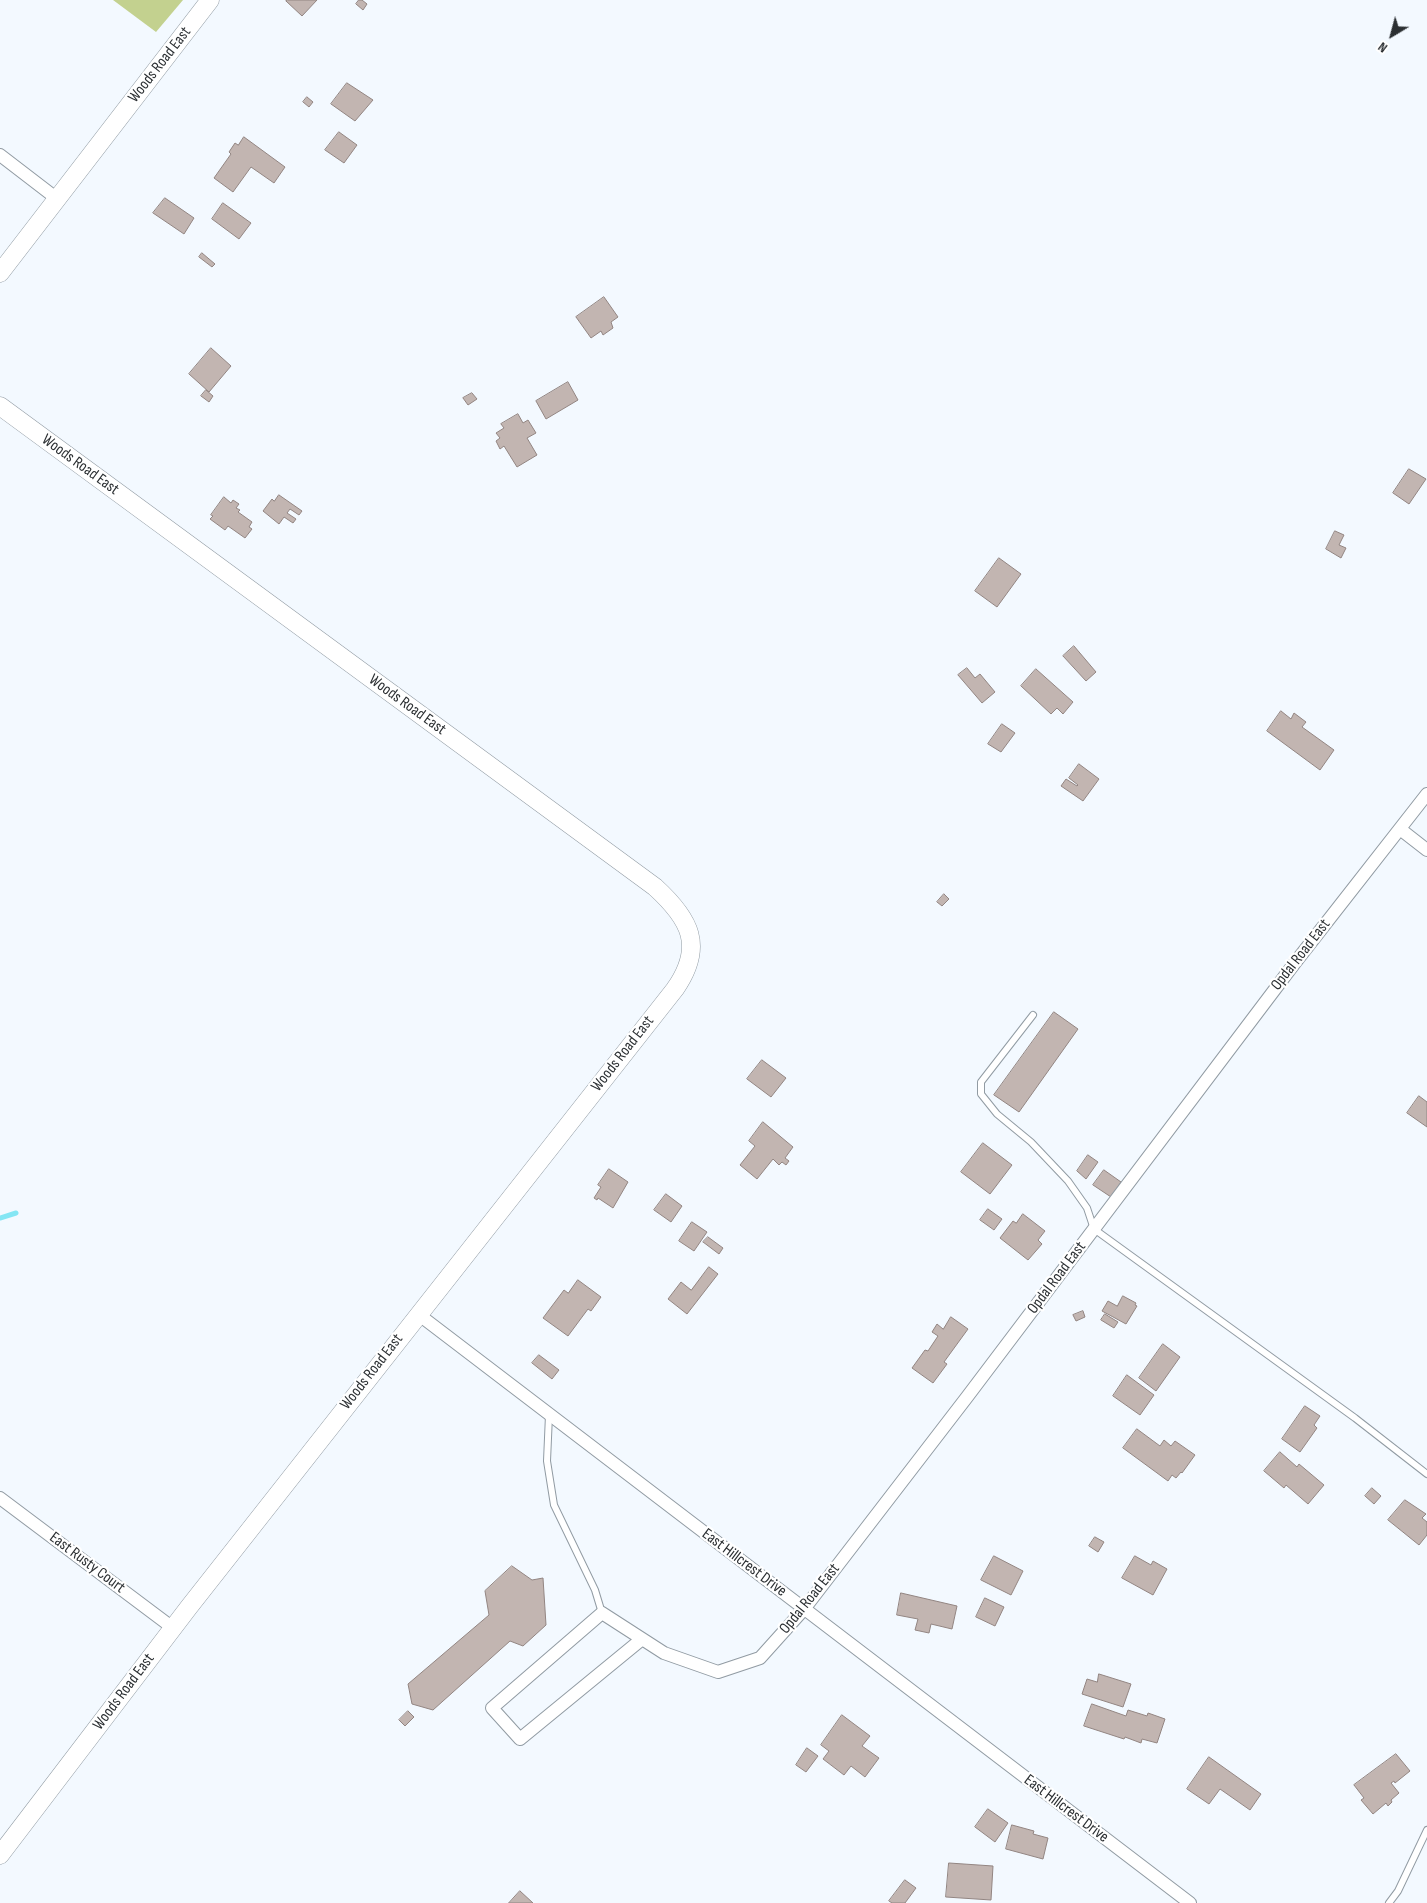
<!DOCTYPE html>
<html>
<head>
<meta charset="utf-8">
<style>
  body { margin:0 }
  #map { position:relative; width:1427px; height:1903px; overflow:hidden; background:#f3f9ff; font-family:"Sofia Sans Condensed",sans-serif }
  canvas { display:block }
  .north { position:absolute; left:1367px; top:10px; width:50px; height:50px; -webkit-text-stroke:4px #fff; paint-order:stroke; rotate:217deg; font-size:14px; font-weight:700; line-height:20px; text-align:center; color:#2b2f32 }
  .north::after { content:''; display:block; margin:auto; width:18px; height:22px; background:#2b2f32; clip-path:polygon(50% 0,100% 100%,50% 72%,0 100%) }
</style>
</head>
<body>
<div id="map">
<canvas width="1427" height="1903"></canvas>
<div class="north">N</div>
</div>
<script>
const ctx = document.querySelector('canvas').getContext('2d');
ctx.lineJoin = 'round';
function fill(path, color) {
  ctx.fillStyle = color;
  ctx.fill(path, 'evenodd');
}
function strokePath(path, color, width, dash) {
  ctx.strokeStyle = color;
  ctx.lineWidth = width;
  ctx.lineCap = dash ? 'butt' : 'round';
  ctx.setLineDash(dash || []);
  ctx.stroke(path);
}
function write(font, color, halo, rows, align = 'center') {
  ctx.font = font + ' "Sofia Sans Condensed",sans-serif';
  ctx.lineWidth = 4.5;
  ctx.setLineDash([]);
  ctx.textBaseline = 'middle';
  ctx.strokeStyle = halo;
  ctx.fillStyle = color;
  for (const [text, x, y, turn = 0] of rows) {
    ctx.save();
    ctx.translate(x, y);
    ctx.rotate((+turn || 0) * Math.PI / 180);
    ctx.textAlign = isNaN(turn) ? turn : align;
    if (halo) ctx.strokeText(text, 0, 0);
    ctx.fillText(text, 0, 0);
    ctx.restore();
  }
}
const green = new Path2D(`
  M113,0H183L156,32Z`);
const stream = new Path2D(`
  M0,1218L16,1213`);
const building = new Path2D(`
  M288,0H317L302,16L286,1Z
  M359,0H362L367,4L363,10L356,4Z
  M347,83L373,100L355,121L331,104Z
  M307,97L313,102L309,107L303,102Z
  M339,132L357,145L344,163L325,150Z
  M244,137L285,167L274,183L251,167L233,192L214,178L231,154L229,152L235,143L238,145Z
  M165,198L194,218L184,234L153,213Z
  M223,203L251,223L239,239L212,219Z
  M202,253L215,264L212,267L199,257Z
  M604,297L618,317L611,322L613,328L603,335L601,331L591,338L576,317Z
  M211,348L231,366L209,392L189,374Z
  M568,382L578,400L546,419L536,401Z
  M206,390L213,396L209,402L201,396Z
  M472,393L477,399L468,405L463,398Z
  M518,414L523,423L528,420L536,433L527,438L537,455L517,467L504,446L500,449L496,441L500,438L496,433L504,428L501,424Z
  M1409,469L1426,479L1409,504L1393,493Z
  M279,495L302,511L299,515L290,509L287,513L296,519L293,523L284,517L279,524L263,511L272,499L274,501Z
  M224,497L231,503L233,500L239,504L236,508L240,510L238,512L252,522L249,527L252,529L245,538L228,526L225,530L210,519L213,516L211,515Z
  M1335,531L1344,535L1339,545L1346,548L1341,558L1326,549Z
  M999,558L1021,574L997,607L975,591Z
  M1074,646L1096,672L1086,681L1063,656Z
  M967,668L975,678L980,674L995,692L982,703L958,675Z
  M1036,669L1073,702L1063,714L1057,708L1051,714L1021,686Z
  M1281,711L1291,719L1294,713L1306,722L1302,727L1334,750L1320,770L1267,731Z
  M1002,724L1015,733L1001,752L988,744Z
  M1079,764L1099,779L1083,801L1061,786L1066,779L1077,786L1078,785L1069,778Z
  M944,894L949,899L942,906L937,902Z
  M1054,1012L1078,1029L1019,1112L994,1095Z
  M762,1060L786,1078L771,1097L747,1079Z
  M1419,1096L1427,1102V1127L1407,1113Z
  M763,1122L793,1147L785,1158L789,1161L786,1165L782,1162L779,1165L773,1159L757,1179L740,1165L755,1146L749,1141Z
  M983,1143L1012,1165L990,1194L961,1172Z
  M1088,1155L1098,1162L1086,1179L1077,1171Z
  M609,1169L628,1182L613,1208L598,1198L597,1200L594,1198L601,1187L598,1185Z
  M1104,1170L1121,1182L1111,1197L1093,1185Z
  M666,1194L682,1206L671,1222L654,1210Z
  M988,1209L1002,1219L994,1230L980,1220Z
  M1023,1214L1045,1231L1038,1240L1042,1244L1028,1260L1000,1238L1013,1221L1016,1223Z
  M692,1222L707,1232L694,1251L679,1241Z
  M708,1237L723,1248L719,1254L703,1242Z
  M709,1267L718,1274L687,1314L668,1299L681,1282L691,1290Z
  M578,1280L601,1297L591,1311L588,1309L568,1336L543,1318L564,1290L568,1293Z
  M1123,1296L1136,1303L1135,1305L1137,1306L1126,1324L1102,1311L1108,1301L1117,1306Z
  M1083,1311L1085,1317L1076,1321L1073,1315Z
  M1105,1314L1118,1322L1114,1328L1101,1320Z
  M951,1317L968,1329L944,1362L947,1364L933,1383L912,1368L925,1350L928,1351L938,1336L932,1332L937,1324L943,1329Z
  M1163,1344L1180,1357L1156,1391L1139,1378Z
  M539,1355L559,1370L552,1379L532,1363Z
  M1127,1375L1154,1395L1140,1415L1113,1396Z
  M1305,1406L1320,1416L1314,1425L1317,1428L1300,1452L1282,1439Z
  M1137,1429L1160,1446L1164,1440L1171,1446L1175,1441L1195,1455L1182,1473L1181,1472L1176,1478L1172,1475L1168,1481L1123,1448Z
  M1280,1452L1297,1467L1299,1464L1324,1485L1308,1504L1286,1485L1284,1488L1264,1471Z
  M1372,1488L1381,1496L1374,1504L1365,1496Z
  M1405,1500L1426,1514L1422,1518L1427,1522V1535L1419,1545L1388,1520Z
  M1095,1537L1104,1542L1098,1552L1089,1546Z
  M994,1556L1023,1571L1011,1595L981,1580Z
  M1135,1556L1151,1565L1153,1561L1167,1569L1153,1595L1122,1578Z
  M512,1566L532,1580L543,1578L546,1625L523,1646L510,1641L433,1710L412,1704L408,1684L489,1615L485,1591Z
  M901,1593L957,1606L952,1629L931,1624L929,1633L915,1630L918,1619L897,1615Z
  M985,1598L1004,1607L995,1626L976,1617Z
  M1099,1674L1131,1684L1123,1707L1082,1694L1087,1679L1097,1682Z
  M1092,1704L1126,1716L1128,1710L1147,1716L1148,1713L1165,1719L1157,1743L1142,1739L1141,1743L1125,1737L1124,1739L1084,1726Z
  M408,1711L414,1717L405,1726L399,1720Z
  M842,1715L870,1736L862,1746L879,1758L865,1777L851,1766L844,1775L823,1759L829,1751L821,1745Z
  M807,1748L818,1756L806,1772L796,1765Z
  M1396,1754L1410,1771L1395,1783L1394,1781L1391,1783L1399,1793L1391,1800L1392,1802L1388,1806L1386,1803L1373,1814L1361,1800L1364,1798L1354,1785Z
  M1209,1757L1261,1794L1250,1810L1220,1789L1209,1804L1187,1789Z
  M988,1809L1008,1823L995,1842L975,1827Z
  M1012,1825L1034,1831L1033,1834L1048,1838L1043,1859L1006,1849Z
  M949,1863L993,1866L991,1900L946,1897Z
  M905,1880L916,1888L905,1903H892L889,1901Z
  M520,1891L533,1903H509Z`);
const lane = new Path2D(`
  M1033,1015L981,1082V1094L997,1114L1031,1142L1068,1181L1087,1208L1094,1229L1355,1418L1427,1474
  M549,1415L547,1461L554,1505L595,1590L602,1613
  M1389,1903L1398,1891L1427,1830`);
const street = new Path2D(`
  M0,155L56,198
  M1400,829L1427,850
  M418,1314L1190,1903
  M0,1498L173,1628
  M642,1639L520,1739L492,1708L602,1613L664,1653L718,1672L760,1658L804,1609L967,1397L1294,964L1427,794`);
const secondary = new Path2D(`
  M0,273L210,0
  M0,406L655,887C690,919 705,946 675,989L189,1607L0,1855`);
const streetNames = [
  ["Woods Road East",160,65,-52],
  ["Woods Road East",80,465,36],
  ["Woods Road East",407,705,36],
  ["Opdal Road East",1301,955,-52],
  ["Woods Road East",623,1054,-52],
  ["Opdal Road East",1057,1278,-53],
  ["Woods Road East",372,1372,-52],
  ["East Rusty Court",87,1563,37],
  ["East Hillcrest Drive",744,1563,37],
  ["Opdal Road East",810,1599,-51],
  ["Woods Road East",124,1692,-53],
  ["East Hillcrest Drive",1066,1809,37]
];
fill(green, '#c3d18f');
strokePath(stream, '#84e6f4', 5);
fill(building, '#c2b5b1');
strokePath(building, '#928582', 1);
strokePath(lane, '#919ba3', 8);
strokePath(street, '#919ba3', 14);
strokePath(secondary, '#919ba3', 19);
strokePath(lane, '#fff', 6);
strokePath(street, '#fff', 12);
strokePath(secondary, '#fff', 18);
write('16px', '#2b2f32', '#fff', streetNames);
</script>
</body>
</html>
